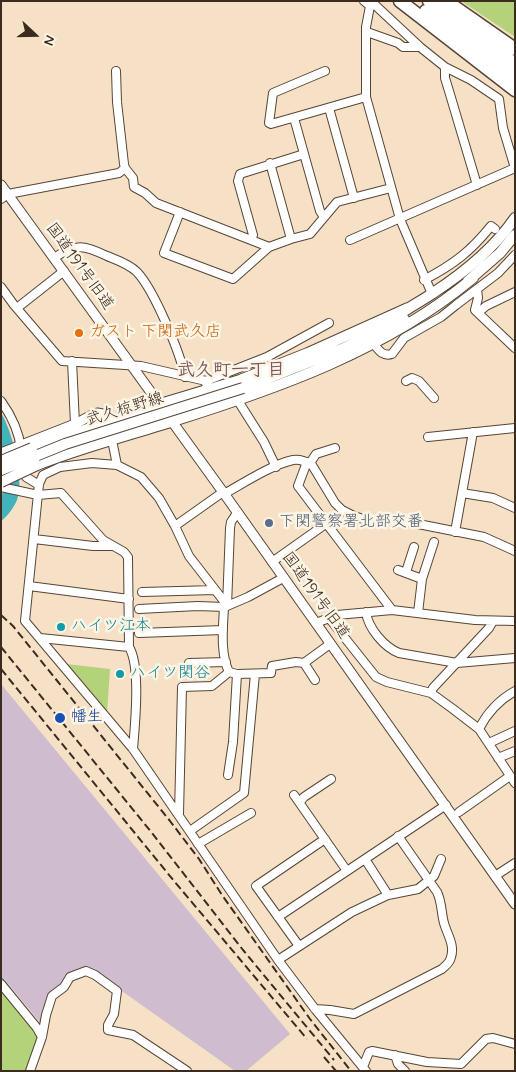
<!DOCTYPE html>
<html>
<head>
<meta charset="utf-8">
<style>
  body { margin:0 }
  #map { position:relative; width:516px; height:1072px; overflow:hidden; background:#f6e1c7; font-family:Mynerve,sans-serif }
  canvas { display:block }
  .frame { position:absolute; inset:0; border:2px solid #3b2a1e; pointer-events:none }
  .north { position:absolute; left:10px; top:10px; width:50px; height:50px; -webkit-text-stroke:4px #fcf5e5; paint-order:stroke; rotate:111deg; font-size:14px; font-weight:700; line-height:20px; text-align:center; color:#3b2a1e }
  .north::after { content:''; display:block; margin:auto; width:18px; height:22px; background:#3b2a1e; clip-path:polygon(50% 0,100% 100%,50% 72%,0 100%) }
</style>
</head>
<body>
<div id="map">
<canvas width="516" height="1072"></canvas>
<div class="frame"></div>
<div class="north">N</div>
</div>
<script>
const ctx = document.querySelector('canvas').getContext('2d');
ctx.lineJoin = 'round';
function fill(path, color) {
  ctx.fillStyle = color;
  ctx.fill(path, 'evenodd');
}
function strokePath(path, color, width, dash) {
  ctx.strokeStyle = color;
  ctx.lineWidth = width;
  ctx.lineCap = dash ? 'butt' : 'round';
  ctx.setLineDash(dash || []);
  ctx.stroke(path);
}
function write(font, color, halo, rows, align = 'center') {
  ctx.font = font + ' Mynerve,"Klee One",sans-serif';
  ctx.lineWidth = 5;
  ctx.setLineDash([]);
  ctx.textBaseline = 'middle';
  ctx.strokeStyle = halo;
  ctx.fillStyle = color;
  for (const [text, x, y, turn = 0] of rows) {
    ctx.save();
    ctx.translate(x, y);
    ctx.rotate((+turn || 0) * Math.PI / 180);
    ctx.textAlign = isNaN(turn) ? turn : align;
    if (halo) ctx.strokeText(text, 0, 0);
    ctx.fillText(text, 0, 0);
    ctx.restore();
  }
}
const industrial = new Path2D(`
  M1,684L290,1034L246,1071H235L119,989L85,970L58,989L42,1025L1,975Z`);
const green = new Path2D(`
  M461,1H515V37Z
  M66,664L110,669L107,714Z
  M1,988L38,1036L27,1071H1Z`);
const water = new Path2D(`
  M1,413C12,430 25,481 17,500C14,507 8,516 1,521V497L5,487V469L1,451Z`);
const stream = new Path2D(`
  M1,977L26,1009`);
const minor = new Path2D(`
  M364,1L370,6L375,5L420,47
  M370,6L366,27V97L400,219L432,294
  M367,32L398,43L403,47H420L445,67V78L449,91L477,185
  M445,67L471,80L499,99L503,128L515,168
  M116,71L117,102L124,164L125,168L133,178L134,187L145,193L156,203L269,247L291,239L310,234L337,202L391,188
  M325,71L273,93L269,123L271,124L366,97
  M329,108L354,198
  M294,118L320,211L324,217
  M270,163L291,239
  M1,199L8,194L119,173L125,168
  M180,212L164,253L233,279L269,247
  M251,240L253,235L238,181L240,174L304,154
  M350,240L515,168
  M54,258C76,243 84,245 107,256C117,260 129,264 137,272C154,290 180,352 185,377
  M424,280C454,264 470,252 491,226L495,229
  M1,287L14,305L62,361L141,366L206,381L267,357L329,323
  M477,289L478,298L475,310L515,348
  M17,308L64,271
  M479,312L486,306L515,292
  M373,343C378,349 382,357 392,354L404,338L441,317L456,305L498,273L515,255
  M72,361L75,424
  M406,381L412,378L419,381L434,398
  M1,401C11,415 19,432 21,449
  M240,404L264,442L276,467
  M428,437L515,428
  M112,440L117,465
  M307,462L298,486L392,610
  M310,463L316,454L335,448
  M23,468L26,477L39,485
  M1,487L38,495L61,493L103,540L124,552L128,557L129,647C141,666 135,725 133,749
  M462,493L493,498L515,508
  M224,494C242,484 273,464 293,460C299,459 307,462 312,465L335,503L342,510L354,516L369,521H403L484,537L515,551
  M175,526L223,492
  M455,532L473,432
  M34,539L93,546H112
  M272,562L327,523
  M398,570L422,579
  M406,572L414,547
  M29,586L129,599
  M142,592L215,590
  M227,601L223,600L189,556L175,526L159,498L141,477L117,465L92,463L60,467L43,475L39,484L25,621L133,749L278,960L315,1009L366,1071
  M227,606L248,597L283,578
  M139,609L198,606L224,607
  M366,612C368,628 384,647 399,653L457,663L515,658
  M418,613L422,579L434,542
  M329,618L376,677L387,682L431,693L453,709L479,729L515,783
  M316,623L337,615L392,610L475,620L515,621
  M139,633L223,630
  M40,638L129,647
  M189,663L226,662
  M304,663L315,680
  M229,672C220,653 223,628 224,607L227,606L230,528L231,522L237,513
  M229,672L237,674L271,673L272,666L296,662L304,663L330,644
  M431,693L433,688L489,628L493,621
  M479,729C487,713 499,700 515,691
  M489,743L515,731
  M498,758L515,751
  M228,775L233,742L237,674
  M294,795L347,871
  M300,802L304,797L331,779
  M459,812L510,776
  M179,814L182,687L212,686L229,672
  M190,831L244,793L255,674
  M198,844L251,813
  M365,859L388,895
  M495,876L515,863
  M278,917L446,805
  M299,946L256,886L325,839
  M278,960L352,912L388,895L418,889L434,876L441,859
  M1,984L37,1028L42,1037
  M315,1009L330,1010L354,1014L442,969C446,965 450,963 451,957C455,945 447,934 444,923C441,912 442,902 437,892L398,836
  M395,1055L398,1064L405,1071
  M363,1067L369,1052L372,1051L427,1062L461,1064L486,1039L493,1038L515,1044
  M30,1071L42,1037L46,1015L52,996L64,987L70,977L86,971L95,975L117,991L114,1014L108,1025V1030L133,1035L187,1071`);
const tertiary = new Path2D(`
  M1,185L223,492L515,904
  M206,381L213,408
  M1,453L75,424L92,415L97,413L103,414L108,421`);
const secondary = new Path2D(`
  M468,281L500,253L515,235
  M403,312C413,305 423,300 433,293C462,274 495,247 515,218
  M243,388L342,349L404,319
  M32,448L160,404L240,380L308,353L408,308
  M37,465C80,448 126,436 170,422C276,389 387,350 473,278`);
const trunk = new Path2D(`
  M400,1L515,90
  M429,1L515,64
  M446,1L515,49
  M426,11L485,56L515,76`);
const rail = new Path2D(`
  M1,615L13,626L170,821L199,859L222,895L310,1019L351,1071
  M1,647L152,833L243,950L334,1060
  M1,669L174,881L307,1039
  M324,1057L336,1071`);
const secondaryBridge = new Path2D(`
  M1,461L32,448
  M1,470L65,444L243,388
  M1,482L37,465`);
const markers = [
  [79,333,5,"#e8710a"],
  [269,523,5,"#5c6f8a"],
  [61,627,5,"#0f9aa8"],
  [120,674,5,"#0f9aa8"],
  [60,718,6,"#1a4fb4"]
];
const streetNames = [
  ["国道191号旧道",79,267,54],
  ["武久椋野線",125,410,-17],
  ["国道191号旧道",315,596,54]
];
const foodNames = [
  ["ガスト 下関武久店",89,333]
];
const serviceNames = [
  ["下関警察署北部交番",279,523]
];
const cultureNames = [
  ["ハイツ江本",71,627],
  ["ハイツ関谷",130,674]
];
const transitNames = [
  ["幡生",71,718]
];
const neighbourhoodNames = [
  ["武久町一丁目",231,371]
];
fill(industrial, '#cfbdcf');
fill(green, '#b3d279');
fill(water, '#42b2bb');
strokePath(stream, '#42b2bb', 2);
strokePath(minor, '#574537', 10);
strokePath(tertiary, '#574537', 11);
strokePath(secondary, '#574537', 12);
strokePath(trunk, '#574537', 15);
strokePath(minor, '#fff', 8);
strokePath(tertiary, '#fff', 9);
strokePath(secondary, '#fff', 10);
strokePath(trunk, '#fff', 12);
strokePath(rail, '#3b2a1e', 2, [8, 4]);
strokePath(secondaryBridge, '#574537', 12, []);
strokePath(secondaryBridge, '#fff', 10);
for (const [x, y, r, color] of markers) {
  const dot = new Path2D();
  dot.arc(x, y, r, 0, 2 * Math.PI);
  ctx.fillStyle = color;
  ctx.fill(dot);
  strokePath(dot, '#fcf5e5', 2);
}
write('16px', '#3b2a1e', '#fcf5e5', streetNames);
write('16px', '#c56008', '#fcf5e5', foodNames, 'left');
write('16px', '#4e5e75', '#fcf5e5', serviceNames, 'left');
write('16px', '#0d838f', '#fcf5e5', cultureNames, 'left');
write('16px', '#164399', '#fcf5e5', transitNames, 'left');
write('bold 18px', '#7b5760', '#fcf5e5', neighbourhoodNames);
</script>
</body>
</html>
